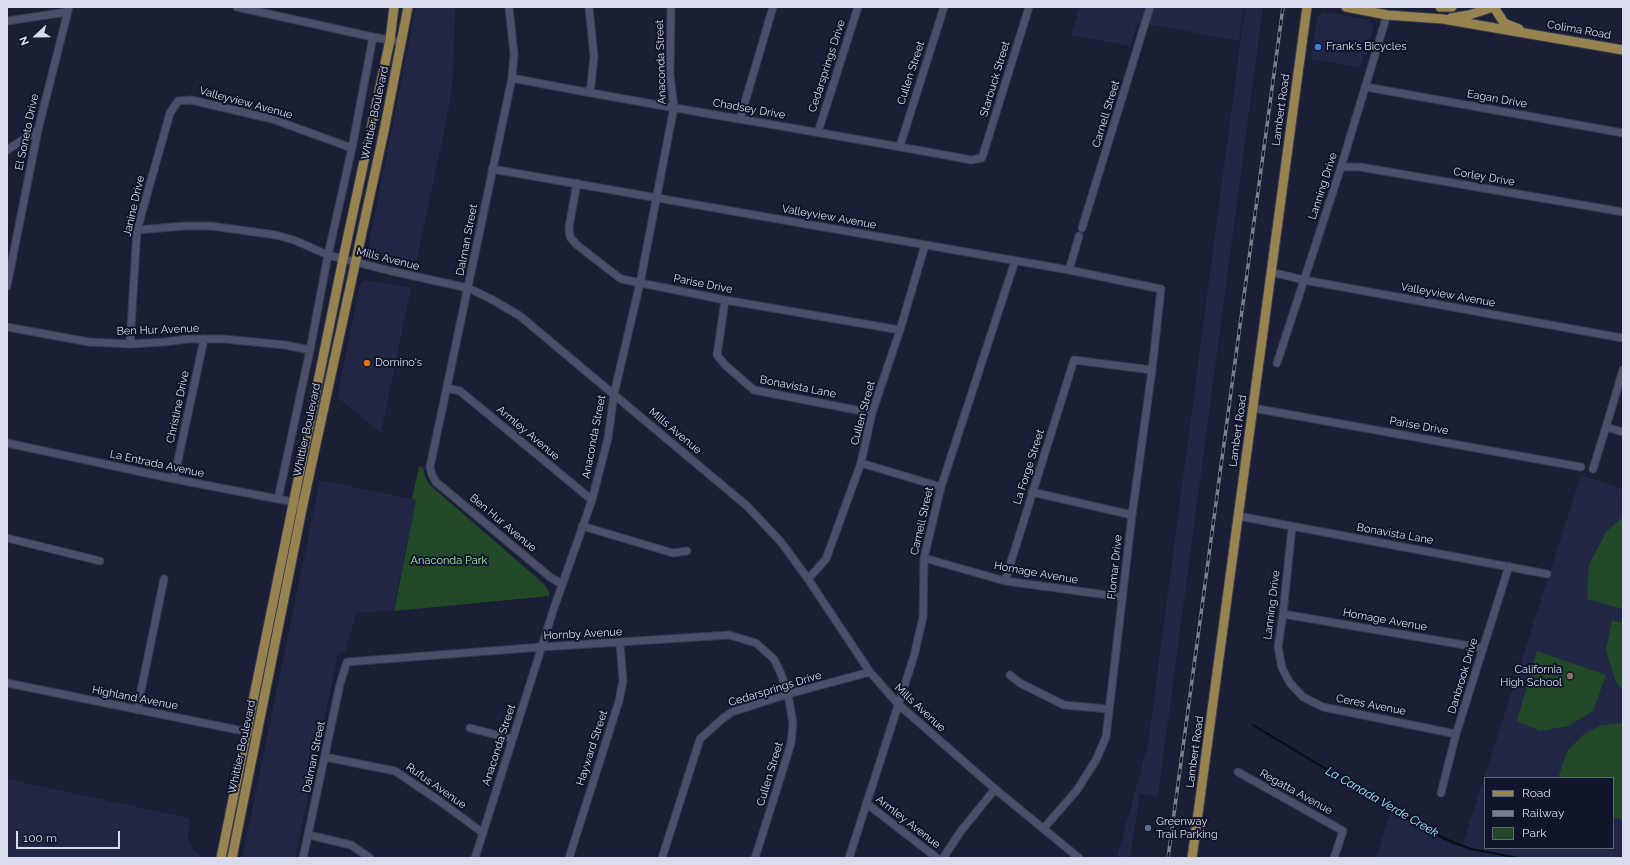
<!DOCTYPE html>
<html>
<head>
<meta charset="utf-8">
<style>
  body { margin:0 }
  #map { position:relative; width:1630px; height:865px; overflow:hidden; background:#1a1f35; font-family:Raleway,sans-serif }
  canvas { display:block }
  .frame { position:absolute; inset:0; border:8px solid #d8dcec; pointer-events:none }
  .legend { position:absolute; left:1484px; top:777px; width:130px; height:72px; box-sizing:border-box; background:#11152b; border:1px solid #616578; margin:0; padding:5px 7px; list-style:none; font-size:12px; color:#d8dcec }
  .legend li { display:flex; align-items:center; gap:8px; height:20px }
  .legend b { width:20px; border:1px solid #616578 }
  .north { position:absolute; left:16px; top:16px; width:40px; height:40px; -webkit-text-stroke:3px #11152b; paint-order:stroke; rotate:248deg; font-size:11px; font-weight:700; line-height:16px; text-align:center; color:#d8dcec }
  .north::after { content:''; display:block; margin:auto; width:14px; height:18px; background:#d8dcec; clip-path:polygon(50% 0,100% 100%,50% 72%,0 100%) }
  .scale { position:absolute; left:16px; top:831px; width:104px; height:18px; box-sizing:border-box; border:2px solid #d8dcec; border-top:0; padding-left:5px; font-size:12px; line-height:14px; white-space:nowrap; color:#d8dcec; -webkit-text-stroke:3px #11152b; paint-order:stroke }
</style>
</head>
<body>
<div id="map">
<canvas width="1630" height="865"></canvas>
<div class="frame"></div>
<ul class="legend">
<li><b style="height:5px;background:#97834f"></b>Road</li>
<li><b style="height:5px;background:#7a7e91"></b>Railway</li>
<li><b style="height:11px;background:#214927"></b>Park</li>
</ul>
<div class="north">N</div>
<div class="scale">100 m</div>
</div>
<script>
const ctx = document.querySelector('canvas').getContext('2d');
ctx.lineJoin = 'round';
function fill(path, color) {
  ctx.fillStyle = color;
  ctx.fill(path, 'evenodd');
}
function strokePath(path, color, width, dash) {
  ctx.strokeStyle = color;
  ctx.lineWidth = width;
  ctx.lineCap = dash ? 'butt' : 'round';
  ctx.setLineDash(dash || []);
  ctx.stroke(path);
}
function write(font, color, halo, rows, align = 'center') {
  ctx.font = font + ' Raleway,sans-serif';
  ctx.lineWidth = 4;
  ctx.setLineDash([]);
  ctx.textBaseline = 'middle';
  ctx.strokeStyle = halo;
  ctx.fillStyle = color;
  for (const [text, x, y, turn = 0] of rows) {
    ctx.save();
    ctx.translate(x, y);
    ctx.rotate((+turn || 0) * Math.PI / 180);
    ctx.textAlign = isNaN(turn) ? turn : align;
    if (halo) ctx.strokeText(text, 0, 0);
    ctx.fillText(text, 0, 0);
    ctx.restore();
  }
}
const built = new Path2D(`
  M416,7H455L453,79L447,118L416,263L372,254L368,248Z
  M1080,7H1244L1239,41L1138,22L1130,46L1071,35Z
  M1245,7H1263L1158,796L1140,794L1130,858H1117L1148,744Z
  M1324,12L1370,20L1374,27L1360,67L1311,59L1317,17Z
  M364,280L411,288L381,433L337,397L360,284Z
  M1581,475L1623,489V858H1376L1391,810L1430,834L1453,845L1462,847ZM1485,778H1613V848H1485Z
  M320,480L416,500L393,610L356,613L346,650L338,655L295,858H242Z
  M7,779L189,818L190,823L188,836L191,845L194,851L204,858H7Z`);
const green = new Path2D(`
  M419,466L423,468L426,479L431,486L544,584L549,592V596L394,611L416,500L412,499Z
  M1623,517V609L1587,599L1589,565L1606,532Z
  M1612,620L1623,623V691L1615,680L1606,650Z
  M1537,651L1606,675L1593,711L1568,726L1540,731L1517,721Z
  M1623,723V820L1613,817V778H1558L1567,751L1584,734L1602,725Z`);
const stream = new Path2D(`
  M1253,725L1427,830L1448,840L1471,849L1519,858`);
const minor = new Path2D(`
  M237,7L373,37L401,42
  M509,7L514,54L512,78L430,467L432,475L436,482L550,577L562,584
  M589,7L594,57L590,93
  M7,21L67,12
  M512,78C664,108 818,131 971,160L982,158L1029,7
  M1366,87L1623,133
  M740,119L773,7
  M818,132L858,7
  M900,146L944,7
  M7,150L38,130
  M1341,167H1360L1623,212
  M492,169L1069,270L1161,289L1152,370L1132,515L1106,737L1096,760L1077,790L1044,828
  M577,183L569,227L570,237L577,245L621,279L725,300L900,330
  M1082,228L1150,7
  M137,230L184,226H211L276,235L294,240L328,255L391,271L468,288L491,299L520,316L747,506L781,542L808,579L870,672L898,704L995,789L1079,858
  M1069,270L1079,236
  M1271,272L1304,280L1622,338
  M7,286L38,130L69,7
  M725,300L717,355L725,365L754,390L872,413
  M7,327L89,342L130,344L165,342L187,339H224L285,345L310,350
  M130,344L137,230L170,113L178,101L191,100L272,119L352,148
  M1277,363L1341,167L1387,15
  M447,388L460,391L592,500
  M1253,408L1581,467
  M1606,427L1623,370
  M7,443L174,479L299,503
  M861,463L941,487
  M1593,469L1606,427L1623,432
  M174,479L204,339
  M1032,492L1132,515
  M278,499L310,350L328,255L352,148L373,37
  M1238,516L1547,574
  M582,526L673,553L687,551
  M1292,527L1283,614L1278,647L1282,668L1290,683L1303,697L1323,707L1456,734
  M7,538L100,561
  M924,558L1005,581L1122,597
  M808,579L826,559L861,463L872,413L900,330L925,245
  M1005,581L1074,360L1152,370
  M1283,614L1482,648
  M1010,675L1020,683L1064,705L1108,709
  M7,683L258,734
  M137,710L164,579
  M470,728L512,739
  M325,757L395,771L441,802L483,833
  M1238,772L1343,831L1334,858
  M1441,793L1456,734L1509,566
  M866,803L937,858
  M309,835L351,845L370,858
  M303,858L340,684L347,662L542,647L729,635L756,643L774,659L782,676L788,694L793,724L791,743L785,763L755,858
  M475,858L554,608L592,500L608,438L614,394L640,283L674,107L670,75L671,7
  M569,858L619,701L623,681L620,643
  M662,858L700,739L722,719L732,712L788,694L870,672
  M849,858L914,656L923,617L924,558L941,487L1015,261
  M943,858L961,831L995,789`);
const major = new Path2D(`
  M1346,7L1387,15L1443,19L1623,50
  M1440,7H1452
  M1494,7L1504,23L1519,29
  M1451,18L1469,15L1493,7
  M221,858L343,259L390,40L394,7
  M232,858L303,504L384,131L408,7
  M1192,858L1307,7`);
const rail = new Path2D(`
  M1168,858L1283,7`);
const markers = [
  [1318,47,4,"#3f7fe0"],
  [367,363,4,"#e8710a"],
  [1570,676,4,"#8d6e63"],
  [1148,828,4,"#5c6f8a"]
];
const streetNames = [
  ["Colima Road",1579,30,10],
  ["Anaconda Street",661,62,-92],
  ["Cedarsprings Drive",827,66,-72],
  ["Cullen Street",911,73,-72],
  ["Starbuck Street",995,79,-73],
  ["Eagan Drive",1497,99,10],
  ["Valleyview Avenue",246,103,15],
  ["Chadsey Drive",749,109,10],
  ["Lambert Road",1281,110,-82],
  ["Whittier Boulevard",375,113,-78],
  ["Carnell Street",1106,114,-73],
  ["El Soneto Drive",27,132,-78],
  ["Corley Drive",1484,177,10],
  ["Lanning Drive",1323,186,-72],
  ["Janine Drive",134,206,-77],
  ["Valleyview Avenue",829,217,10],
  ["Dalman Street",467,240,-79],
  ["Mills Avenue",388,259,14],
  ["Parise Drive",703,284,11],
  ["Valleyview Avenue",1448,295,10],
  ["Ben Hur Avenue",158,330,-2],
  ["Bonavista Lane",798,387,11],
  ["Christine Drive",178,407,-78],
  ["Cullen Street",863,413,-75],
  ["Parise Drive",1419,426,10],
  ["Whittier Boulevard",307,430,-78],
  ["Mills Avenue",675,431,40],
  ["Lambert Road",1238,431,-82],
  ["Armley Avenue",528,433,40],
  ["Anaconda Street",594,437,-79],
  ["La Entrada Avenue",157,464,12],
  ["La Forge Street",1029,467,-72],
  ["Carnell Street",922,521,-77],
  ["Ben Hur Avenue",503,523,40],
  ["Bonavista Lane",1395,534,10],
  ["Flomar Drive",1115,567,-84],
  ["Homage Avenue",1036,573,10],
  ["Lanning Drive",1272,605,-83],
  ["Homage Avenue",1385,620,10],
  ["Hornby Avenue",583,634,-3],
  ["Danbrook Drive",1463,676,-73],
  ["Cedarsprings Drive",775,689,-17],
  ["Highland Avenue",135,698,11],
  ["Ceres Avenue",1371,705,11],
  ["Mills Avenue",920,708,43],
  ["Anaconda Street",499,745,-72],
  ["Whittier Boulevard",242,747,-78],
  ["Hayward Street",592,748,-72],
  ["Lambert Road",1195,752,-82],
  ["Dalman Street",314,757,-78],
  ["Cullen Street",770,774,-73],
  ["Rufus Avenue",436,786,35],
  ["Regatta Avenue",1296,792,29],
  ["Armley Avenue",908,822,38]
];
const poiNames = [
  ["Frank's Bicycles",1326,47],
  ["Domino's",375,363],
  ["California",1562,670,"right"],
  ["High School",1562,683,"right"],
  ["Greenway",1156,822],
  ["Trail Parking",1156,835]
];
const parkNames = [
  ["Anaconda Park",449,561]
];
const waterNames = [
  ["La Canada Verde Creek",1382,802,30]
];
fill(built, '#212744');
fill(green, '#214927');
strokePath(stream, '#040f11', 2);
strokePath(minor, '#383b4e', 9);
strokePath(major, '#383b4e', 11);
strokePath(minor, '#4a506a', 7);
strokePath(major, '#97834f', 9);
strokePath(rail, '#7a7e91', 3.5);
strokePath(rail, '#11152b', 2, [6]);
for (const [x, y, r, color] of markers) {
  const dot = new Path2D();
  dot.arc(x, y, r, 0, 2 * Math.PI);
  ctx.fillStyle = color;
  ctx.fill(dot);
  strokePath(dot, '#11152b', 1.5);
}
write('11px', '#d8dcec', '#11152b', streetNames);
write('11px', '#d8dcec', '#11152b', poiNames, 'left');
write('11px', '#9feba7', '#11152b', parkNames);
write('italic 12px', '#a5eaf8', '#11152b', waterNames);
</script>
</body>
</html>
